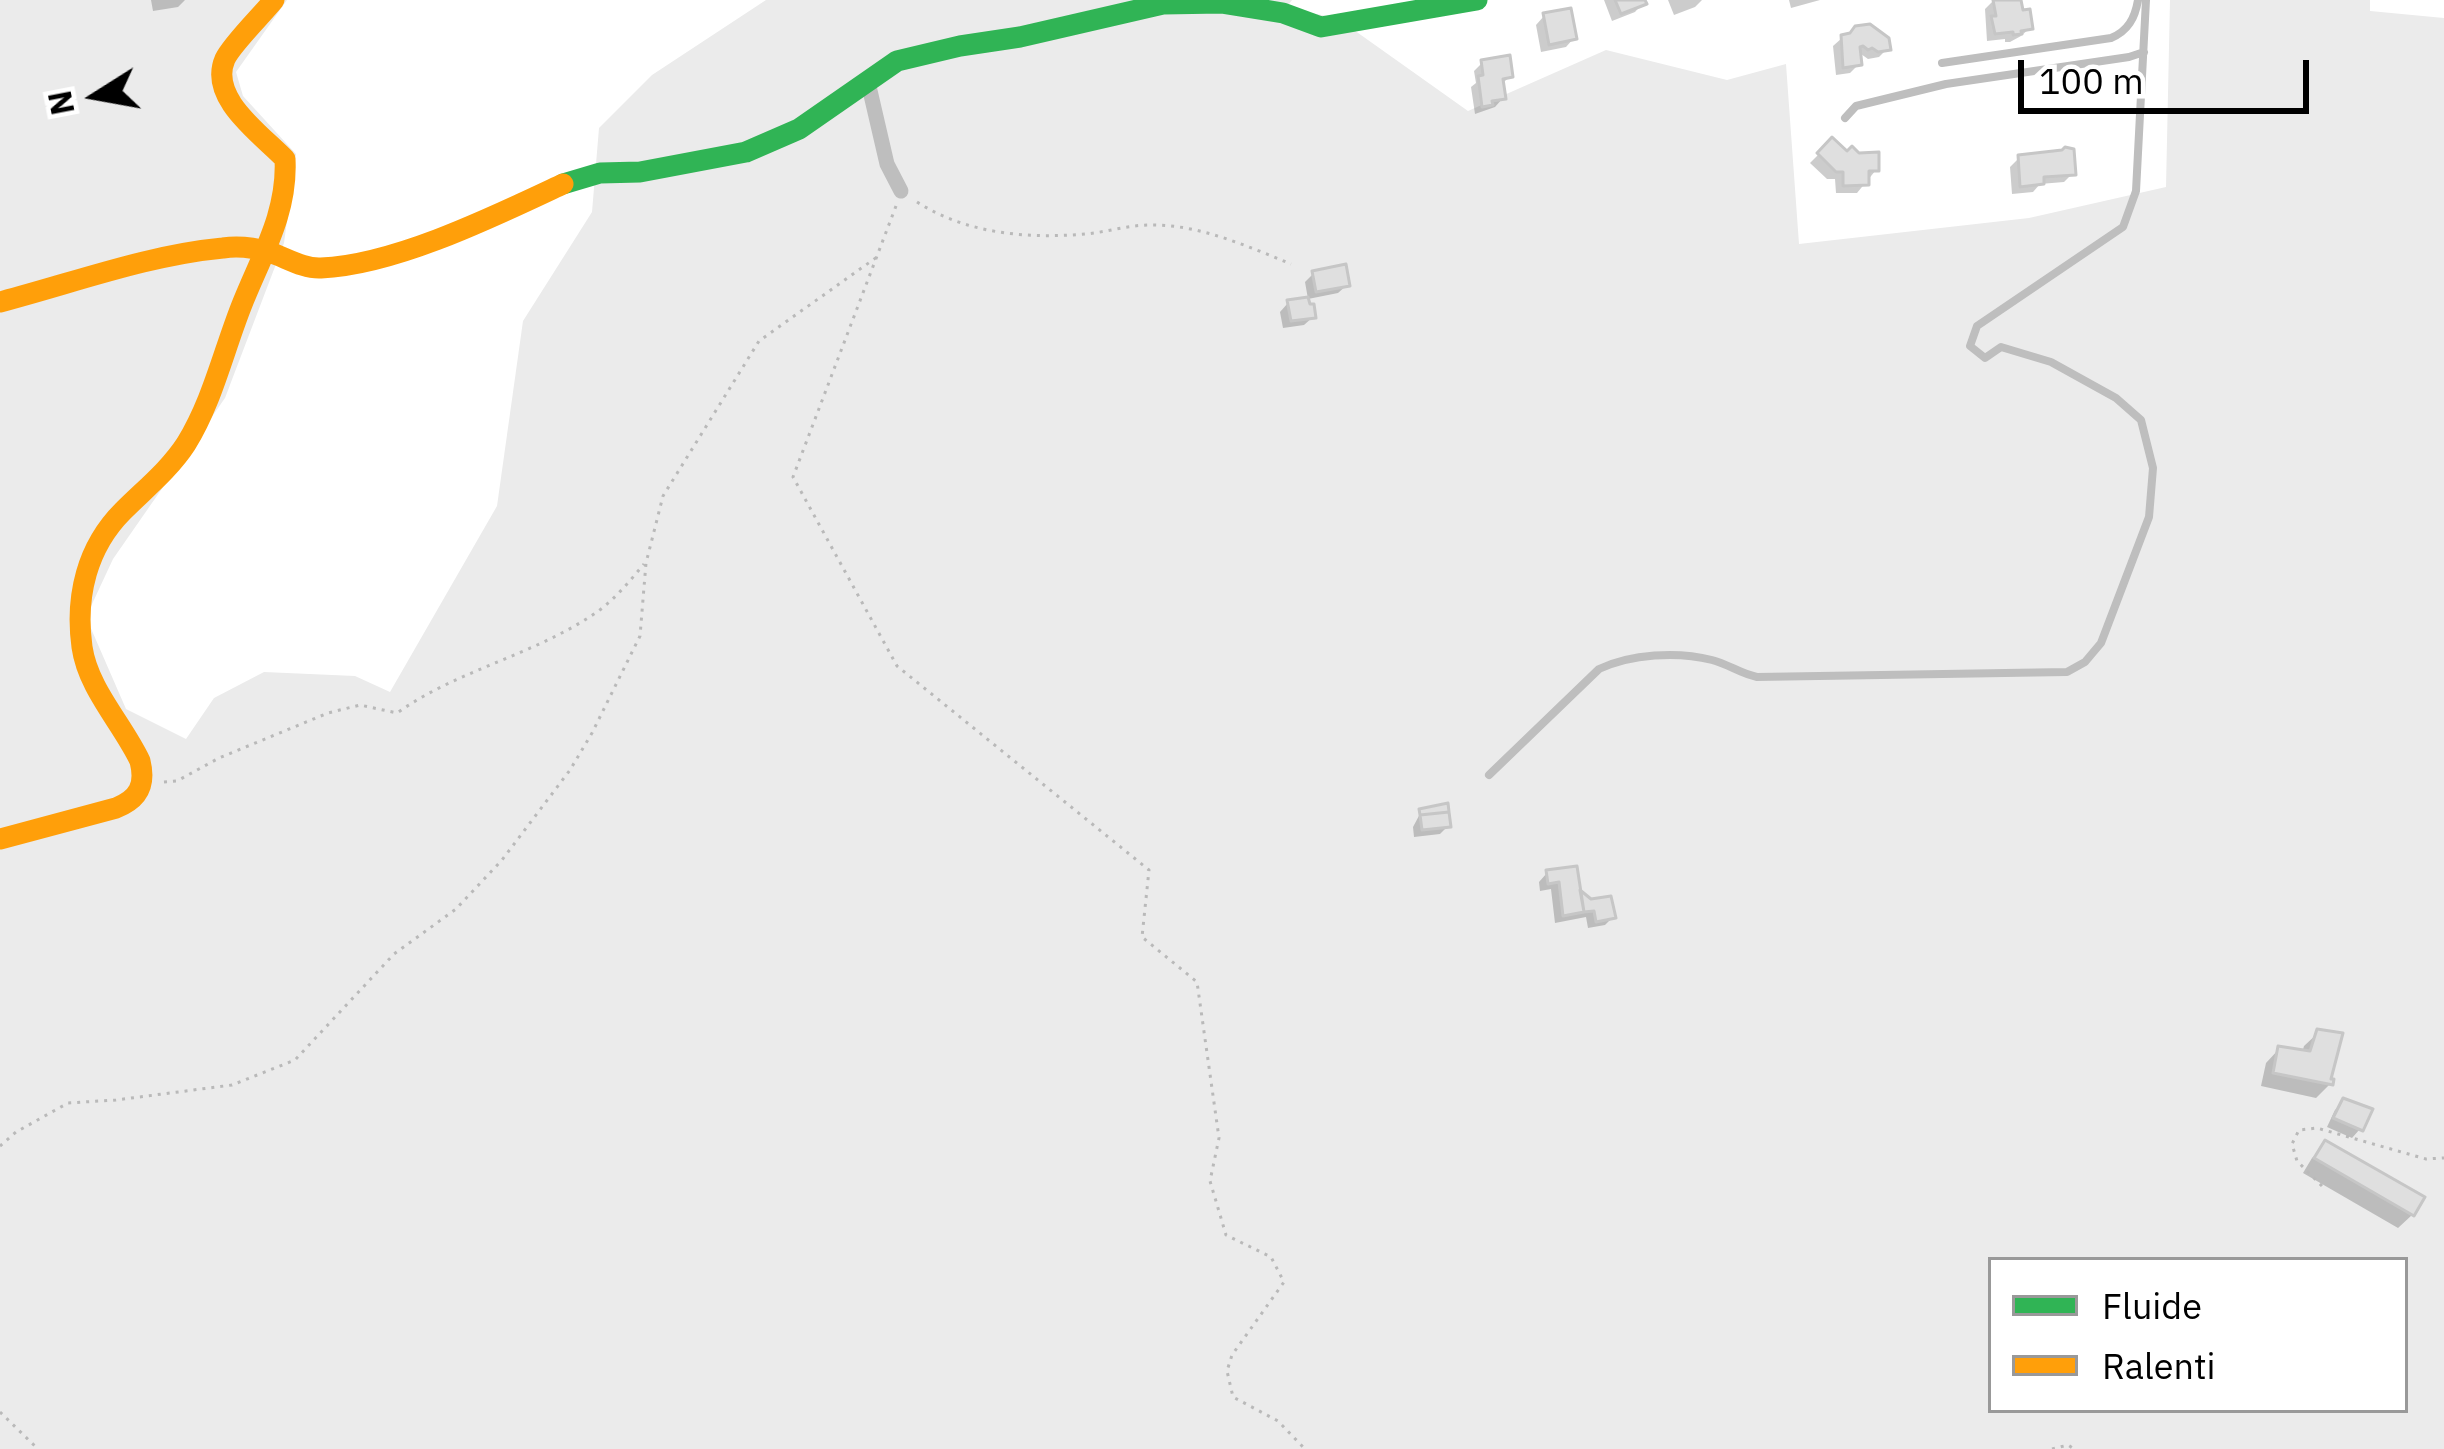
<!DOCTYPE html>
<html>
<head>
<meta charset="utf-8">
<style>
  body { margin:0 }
  #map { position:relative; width:2444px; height:1449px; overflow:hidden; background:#fff; font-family:"IBM Plex Sans",sans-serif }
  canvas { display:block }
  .legend { position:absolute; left:1988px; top:1257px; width:420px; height:156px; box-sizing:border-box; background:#fff; border:3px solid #999; margin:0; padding:15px 21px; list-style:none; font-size:36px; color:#000 }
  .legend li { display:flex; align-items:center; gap:24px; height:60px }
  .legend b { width:60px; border:3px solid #999 }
  .north { position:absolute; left:36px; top:36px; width:120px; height:120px; -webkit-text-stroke:9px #fff; paint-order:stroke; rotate:259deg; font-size:33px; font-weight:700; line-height:48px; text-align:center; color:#000 }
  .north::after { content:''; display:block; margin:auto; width:42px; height:54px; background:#000; clip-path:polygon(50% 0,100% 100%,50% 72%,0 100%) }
  .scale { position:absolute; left:2018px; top:60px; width:291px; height:54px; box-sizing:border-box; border:6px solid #000; border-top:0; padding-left:15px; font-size:36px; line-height:42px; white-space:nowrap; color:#000; -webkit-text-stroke:9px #fff; paint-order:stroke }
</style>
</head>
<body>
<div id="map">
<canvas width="2444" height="1449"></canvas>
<ul class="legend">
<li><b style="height:15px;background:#30b455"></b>Fluide</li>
<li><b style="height:15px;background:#ff9f0a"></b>Ralenti</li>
</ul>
<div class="north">N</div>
<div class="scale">100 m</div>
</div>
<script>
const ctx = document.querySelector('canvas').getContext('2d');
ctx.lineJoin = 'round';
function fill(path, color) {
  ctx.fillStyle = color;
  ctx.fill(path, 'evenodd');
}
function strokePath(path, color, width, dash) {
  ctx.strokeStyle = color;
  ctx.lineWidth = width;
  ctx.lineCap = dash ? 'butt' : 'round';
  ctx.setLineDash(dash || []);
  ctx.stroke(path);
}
const green = new Path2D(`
  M0,0H287L236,72L243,96L296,154L284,243L225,398L113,559L86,617L126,709L186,739L214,698L264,672L355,676L390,692L497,506L523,321L592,212L599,128L652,75L766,0H1292L1286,8L1337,18L1468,111L1606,50L1727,80L1786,64L1799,244L2029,218L2166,187L2170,0H2370V11L2444,18V1449H0ZM1991,1260H2405V1410H1991Z`);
const shadow = new Path2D(`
  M151,0H185L178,7L153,11Z
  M1604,0H1642L1643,3L1635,12L1612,21Z
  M1668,0H1702L1695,7L1674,15Z
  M1789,0H1820L1791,8Z
  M1994,0H2018L2030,28L2021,36L2010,42H2005V39L1987,41L1985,9Z
  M1544,16L1574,38L1566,47L1541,52L1536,25Z
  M1842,38L1887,49L1879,57L1868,59L1861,54L1858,57L1859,64L1850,73L1836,75L1833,46Z
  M1483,62L1510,76L1501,85L1503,98L1495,107L1475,114L1471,87L1476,83L1474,71Z
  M1832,141L1847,155L1858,156L1876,170L1857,193H1836L1835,179H1827L1810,163Z
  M2019,158L2073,173L2064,182L2040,184L2033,192L2012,194L2010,167Z
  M1313,274L1347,285L1338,293L1308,299L1305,282Z
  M1288,303L1313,317L1304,325L1283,328L1280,312Z
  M1421,812L1448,826L1440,834L1414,837L1413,827Z
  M1547,873L1613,917L1605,925L1588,928L1586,917L1555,923L1551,889L1540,891L1539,882Z
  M2318,1033L2330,1084L2316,1098L2261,1086L2266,1063L2279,1049L2302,1053L2304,1046Z
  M2344,1101L2360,1129L2352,1138L2327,1127L2335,1110Z
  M2326,1144L2412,1215L2398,1228L2303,1173L2312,1158Z`);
const building = new Path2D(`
  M1615,0H1645L1647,4L1621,14Z
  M1993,0H2021L2023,10L2030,9L2033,29L2021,31L2022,34L2013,35V32L1995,34L1991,16H1996Z
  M1571,8L1577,39L1549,45L1543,13Z
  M1870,24L1889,38L1891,50L1878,52L1872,48L1868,50L1863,46L1860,47L1862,65L1843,68L1841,35L1850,33L1855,26Z
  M1510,55L1513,77L1503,79L1506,99L1492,101L1493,105L1482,107L1478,76L1483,75L1481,60Z
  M1832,137L1847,151L1852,146L1859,153L1879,152V171H1869V185L1843,186V172H1836L1817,153Z
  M2065,147L2074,149L2076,175L2044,177V184L2020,187L2018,155L2062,150Z
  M1346,264L1350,286L1316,292L1312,271Z
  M1308,297L1310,304H1314L1316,318L1291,321L1287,300Z
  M1448,803L1449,812L1420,815L1419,809Z
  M1449,812L1451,827L1422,830L1420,815Z
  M1577,866L1584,912L1563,916L1559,882L1548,884L1546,870Z
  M1580,890L1591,899L1611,896L1616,918L1596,922L1594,911L1584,912Z
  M2317,1029L2343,1033L2331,1079H2334L2333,1085L2273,1073L2278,1046L2310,1051Z
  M2343,1098L2373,1109L2363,1131L2333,1118Z
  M2325,1140L2425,1197L2414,1216L2314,1158Z`);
const path = new Path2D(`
  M917,202C967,234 1027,239 1086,234C1107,232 1128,225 1150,225C1198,224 1247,246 1291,264
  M896,206L793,477L897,666L1149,870L1142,937L1197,982L1219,1138L1210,1181L1226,1235L1271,1257L1284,1282L1232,1355L1227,1371L1233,1397L1278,1421L1305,1449
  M164,782L177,781L219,758L328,713L360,705L397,713C456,671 530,656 591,616C612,603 628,583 644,564
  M0,1146L16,1132L68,1103L116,1100L232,1085L295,1060L394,954L456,909L502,860L570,770L592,733L640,636L646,563L663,496L759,341L877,257
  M2322,1186L2297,1161L2292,1144L2299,1130L2317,1128L2426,1159L2444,1158
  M0,1412L38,1449
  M2052,1449L2068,1445L2074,1449`);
const lane = new Path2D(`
  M1942,63L2111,38C2128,31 2135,18 2138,0
  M1845,118L1856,106L1946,84L2129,57L2144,52
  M1489,775L1599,669C1631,654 1677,651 1712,660C1728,664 1741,674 1757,677L2067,672L2085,662L2101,643L2149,517L2153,468L2141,420L2116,398L2051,362L2001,347L1985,358L1970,346L1977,326L2123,227L2136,191L2146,0`);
const street = new Path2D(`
  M868,82L887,164L901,191`);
const fast = new Path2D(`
  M563,184L600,173L640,172L746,152L799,129L897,61L960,46L1020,37L1163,4L1221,3L1283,13L1321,27L1477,0`);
const slow = new Path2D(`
  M0,302C73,283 148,255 223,248C237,246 255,248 269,252C285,257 303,269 321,268C395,265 495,216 563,184
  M0,839L116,808C139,799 146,785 140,761C122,723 88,689 82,647C75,596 87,547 123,511C145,489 169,470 186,444C212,402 223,353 241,307C260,258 288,214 285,159C261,134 208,98 225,59C232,44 262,15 274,0`);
fill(green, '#ebebeb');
fill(shadow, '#0003');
fill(building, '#dfdfdf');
strokePath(building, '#c6c6c6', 3);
strokePath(path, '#b9b9b9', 3, [3, 6]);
strokePath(lane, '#bebebe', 8);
strokePath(street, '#bebebe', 15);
strokePath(fast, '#30b455', 21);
strokePath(slow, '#ff9f0a', 21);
</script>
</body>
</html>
